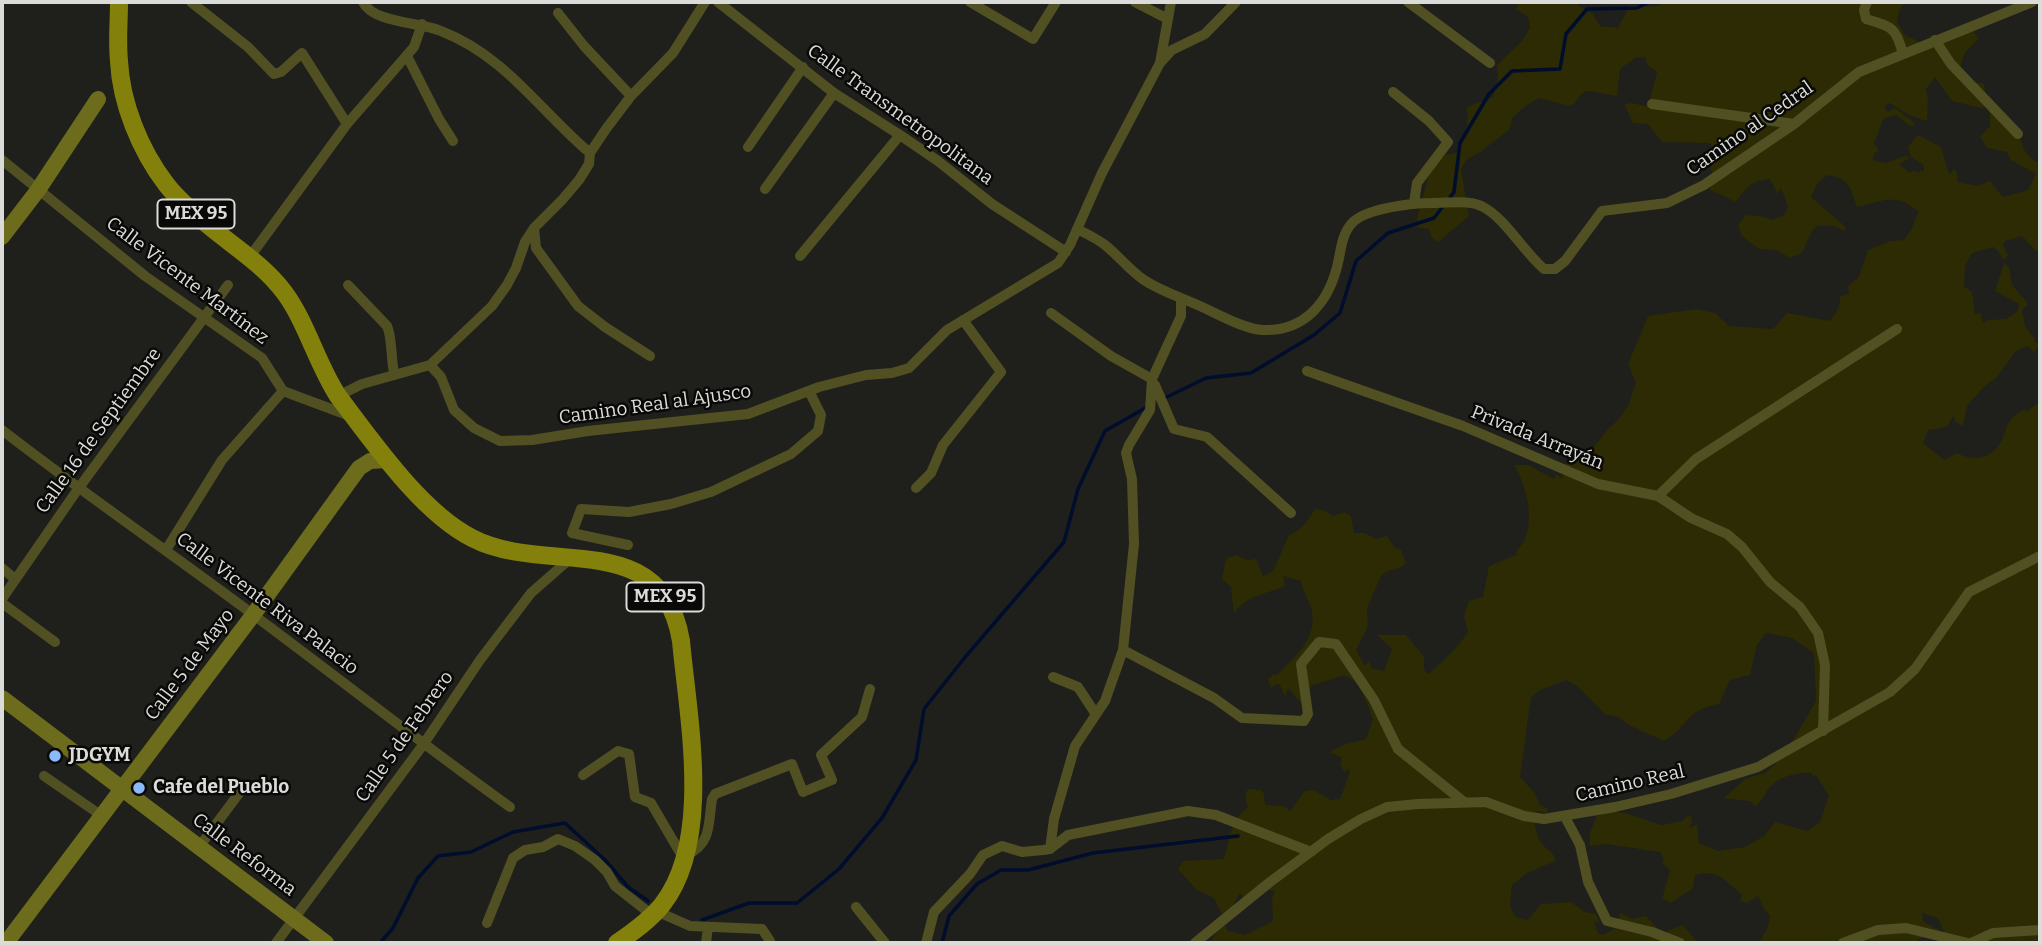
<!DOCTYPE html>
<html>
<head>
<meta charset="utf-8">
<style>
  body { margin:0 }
  #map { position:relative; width:2042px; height:945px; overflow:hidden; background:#1f1f1c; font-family:Bitter,serif }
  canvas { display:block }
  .frame { position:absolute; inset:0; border:4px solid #dbdcd9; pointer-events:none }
</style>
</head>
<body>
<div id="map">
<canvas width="2042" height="945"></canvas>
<div class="frame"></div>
</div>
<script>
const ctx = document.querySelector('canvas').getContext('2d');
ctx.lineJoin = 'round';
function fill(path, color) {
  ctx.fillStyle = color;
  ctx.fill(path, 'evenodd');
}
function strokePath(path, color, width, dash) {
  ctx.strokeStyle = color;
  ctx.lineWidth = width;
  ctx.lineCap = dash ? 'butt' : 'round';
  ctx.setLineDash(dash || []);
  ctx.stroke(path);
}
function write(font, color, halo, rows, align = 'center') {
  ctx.font = font + ' Bitter,serif';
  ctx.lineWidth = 5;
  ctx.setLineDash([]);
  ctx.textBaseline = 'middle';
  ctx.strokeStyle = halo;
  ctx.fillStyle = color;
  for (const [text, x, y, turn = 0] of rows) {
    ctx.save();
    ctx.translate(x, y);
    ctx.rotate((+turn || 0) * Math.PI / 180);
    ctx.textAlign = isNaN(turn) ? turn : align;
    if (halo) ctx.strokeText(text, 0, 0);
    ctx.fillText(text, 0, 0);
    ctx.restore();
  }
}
const green = new Path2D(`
  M1520,2H1577L1579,6L1593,14L1600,26L1618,28L1630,5C1640,6 1657,9 1664,2H1906L1900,8L1897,22L1905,35L1924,44L1974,28V33L1979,38L1964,54L1960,69L1968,81L1984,84L1987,106L1981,108L1952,101L1935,77L1926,89L1928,99L1927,121L1911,116L1889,103L1884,107L1888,112L1895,108L1916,124L1910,126L1896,115L1884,118L1874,143L1879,151L1874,153L1873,160L1886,163L1905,156L1910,158L1899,164L1910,173L1914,170L1919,173L1921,170L1924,172V165L1911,157L1908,147L1918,135L1920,136L1941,147L1948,171L1950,174L1954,169L1957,172L1958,182L1978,186L1990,181L2003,197L2028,190L2036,174L2011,160L2007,152L1987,148L1980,137L1990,126V109L2019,132C2021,145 2026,159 2040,163V255L2022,236L2005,241L2003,245L2008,256L2003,260L1999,252L1993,247L1972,253L1965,266L1964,286L1972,292L1975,314L1981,313L1983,323L1988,320L2006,319L2018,311L2019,304L1995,291L2004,263L2009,267L2012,284L2028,304L2022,310L2025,326L2035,339L2034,342L2040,344L2034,352L2028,346L2015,352L1996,378L1985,386L1967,406L1963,426L1956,422L1953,416L1947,427L1928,430L1923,443L1944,460L1958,453C1971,461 1988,460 1998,446C2004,439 2005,428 2010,420C2013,416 2019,413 2023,410L2027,411L2040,402V943H1953L1944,933L1938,918L1922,913L1923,922L1940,930L1935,938L1927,936L1917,940L1918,943H1759L1768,927L1770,915L1764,909L1758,896L1747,903L1740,901L1742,894C1724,882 1721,869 1695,875L1693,888L1671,903L1662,899L1670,870L1662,863L1664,859L1660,852L1606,844L1590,846V833L1599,810L1626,813L1661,825L1683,821L1686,817L1691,816L1692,824L1689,826L1691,828L1697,824L1699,843L1718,851L1745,847L1764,836L1775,822L1807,831L1820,822L1829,796L1816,775L1813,777L1811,773C1798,771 1777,778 1769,788C1764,795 1762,801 1755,806L1752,802C1744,799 1733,800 1724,798L1745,779L1765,773L1784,756L1816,701L1814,653L1792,638L1766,633L1757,645L1750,675L1730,680L1719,704C1686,709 1687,728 1664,741L1629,725L1618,717L1605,714L1578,687L1566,680L1540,690L1531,697L1520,777L1534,792L1541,806L1548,808L1547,813L1540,811L1534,812C1533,821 1537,838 1542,844C1548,851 1553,851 1556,861L1527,873L1512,885L1510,905L1515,917L1528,920L1541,904L1571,902L1585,912L1596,914L1600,923L1594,921L1598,934L1603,935L1617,927L1620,912L1632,919L1646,916L1662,933L1683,925L1698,943H1210L1223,922L1228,931L1245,935L1273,921L1272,897L1275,891L1267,890L1243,898L1240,893C1234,902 1232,912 1225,920L1214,898L1196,889L1178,869L1183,861L1224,859C1230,841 1230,818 1248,808L1245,795L1248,789L1261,790L1264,794L1265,805L1284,806L1290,811L1305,791L1313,790L1331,800L1340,799L1350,772L1347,769L1345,773L1340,765L1342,758L1329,752L1345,744L1366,739L1373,719C1368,707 1359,674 1342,676C1337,677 1331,680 1326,681C1310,686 1309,684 1306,702L1299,701L1288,688L1285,697L1280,685L1276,684L1271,688L1268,679L1274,674L1277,675C1295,657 1319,637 1311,608C1308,599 1303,591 1301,581L1283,576L1285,586C1266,595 1246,594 1234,614L1231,587L1222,579L1226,559L1236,555L1248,560L1256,559L1263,576L1273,571L1289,535C1302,529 1308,521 1315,509L1323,510L1333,516L1344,512L1351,516L1354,533H1365L1376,539L1387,536L1395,548L1401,550L1406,563L1400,568L1388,571L1381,576L1367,608L1368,626L1356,650L1365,666L1370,660L1371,668L1384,671L1392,649L1377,635H1406L1424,657V670L1429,674L1457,647L1468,632L1464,616L1469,601L1483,597L1489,566L1516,555C1517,547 1521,547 1524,541C1535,519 1526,484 1514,465H1528L1554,479L1556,474L1562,478L1568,459L1593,448L1608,429L1619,419L1628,406L1636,383L1628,364L1648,316L1697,309L1715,313L1729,326L1773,329L1787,313L1830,321L1839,307L1840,297L1849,293L1848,286L1858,278L1868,250L1890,241L1904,240L1911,230L1919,211C1913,209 1909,204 1904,202C1886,196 1875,204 1857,207C1850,187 1851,180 1828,175L1818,182L1811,197L1846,227L1844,231L1834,226H1817L1812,231L1802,253L1790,258L1776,250L1759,249L1742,236L1738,225L1746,215C1756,216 1764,216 1773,220L1784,215L1788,206L1781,188L1777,193L1770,179C1750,181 1748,187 1736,202L1710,190L1712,172L1703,152L1714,149L1710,143L1662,142L1648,124L1633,123L1624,104L1632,103L1645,106L1649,104L1657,72L1648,66L1645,57L1635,58L1620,69L1617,96L1588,91L1582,93L1575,103L1569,106L1539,98L1523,108L1512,118L1510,129L1479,153L1467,159L1461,169L1469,216L1438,242L1432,238L1429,229L1415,227L1430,170L1445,155L1459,152C1465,132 1469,130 1467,107L1493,97L1498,80L1497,65L1521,42L1530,28L1528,17L1515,9Z`);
const stream = new Path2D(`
  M1449,199L1454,192L1460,143L1489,94L1512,71L1560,69L1566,34L1587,9L1637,8L1649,2
  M1163,399L1206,378L1251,373L1314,335L1340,313L1356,261L1388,233L1434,218L1444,205
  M702,920L749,903H797L839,869L882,818L916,760L924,709L966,656L1064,542L1078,489L1105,431L1147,407
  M380,943L393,928L418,878L438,856L471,852L513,832L565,823L606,861L628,887L648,901
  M942,943L949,916L977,884L1001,870H1028L1093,853L1238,836`);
const street = new Path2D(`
  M191,2L248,47L274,74L281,72L302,53L347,124
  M363,2C373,23 420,22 441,31C507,57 539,110 590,153
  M718,2L834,93L900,135L938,161L992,204L1066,252
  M970,2L1033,39L1056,2
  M1135,2L1168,19
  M1408,2L1490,63
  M1867,2L1864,10L1866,19C1892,27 1896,27 1903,54
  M558,13L584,46L631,96
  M1935,40L1951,64L2018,134
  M407,56L439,119L453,141
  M1162,61L1172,50L1205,34L1236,2
  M1393,92L1429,121L1448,142L1417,183L1414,203
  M1652,104L1794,124
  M748,147L803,67
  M2,160L145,276L262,358L283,391L350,416
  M765,189L834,93
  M534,228L536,248L578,306L605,327L650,356
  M1077,229C1087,234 1096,238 1105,245C1119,256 1129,270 1144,280C1162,292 1183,298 1202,307C1220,315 1242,328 1262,330C1305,332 1329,302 1338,263C1341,249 1342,234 1352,223C1366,208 1413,203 1433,203C1449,203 1472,199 1485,208C1506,220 1524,252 1544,269H1555L1565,261L1602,211L1667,203L1704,185L1794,124L1859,72L2032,2
  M800,256L900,135
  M249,258L347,124L414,47L422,24
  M348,285L387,326C392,336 391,359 394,373
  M1051,313L1111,356L1152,379
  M430,365L441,377L454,410L474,428L500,441L532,440L588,431L748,414L819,387L866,375L892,373L909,368L947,330L1058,263L1070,245L1102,173L1160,63L1171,2
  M1307,371L1463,426L1598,484L1658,496L1691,518L1727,534L1742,547L1770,582L1800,607L1818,633L1825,665L1823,731
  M1155,385L1174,429L1207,437L1291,513
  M338,396L362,384L430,365L492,306L507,285L516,268L525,242L534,228L562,200L579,180L589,164L590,153L606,129L631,96L673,53L705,2
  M2,430C83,493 168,551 251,613C337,677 422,744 510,807
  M916,488L931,473L943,445L1001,372L963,320
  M1658,496L1696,459L1897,329
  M628,545L572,533L581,509L629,512L671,504L711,492L791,454L818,431L821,415L809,391
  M166,550L222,460L283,391
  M2,568L15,579
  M2,599L78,489L228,285
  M2,603L55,642
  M1123,650L1214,698L1242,718L1304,721L1308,714L1301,664L1319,642L1336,644L1374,700L1398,749L1464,802
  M1053,677L1078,687L1095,713
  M583,775L618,751L629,754L635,797L651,803L685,861
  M44,776L102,816
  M1565,817L1580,845L1588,882L1607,921L1652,932L1680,943
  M199,847L243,788
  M1050,849L1054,819L1075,746L1105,701L1123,650L1134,544L1132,479L1126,453L1129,445L1150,410L1152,379L1181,316V299
  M687,855C712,843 708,824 712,799L715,794L792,764L803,792L832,780L821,755L862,717L870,689
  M856,907L885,943
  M656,911L690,926L762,929L770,941
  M487,923L513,858L525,850L543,847L558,839L575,846L595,860L607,872L615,886L652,915
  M276,943L423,745L480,660L531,593L571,558
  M706,943L708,927
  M926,943L934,912L970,874L983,855L1002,846L1022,852L1043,850L1050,849L1068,835L1188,811L1216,815L1311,852
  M1195,943L1270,882L1328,839L1361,819L1387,807L1418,804L1486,802L1524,816L1544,819L1615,807L1671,794L1758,767L1890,692L1915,669L1969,592L2040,556
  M1843,943L1878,930L1906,928L1968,943
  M1971,943L1993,933L2040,930`);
const secondary = new Path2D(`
  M2,237L38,190L98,99
  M2,698L326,943
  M6,943L253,615L359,468L370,461L388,460`);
const primary = new Path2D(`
  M119,2C119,21 117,41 119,61C121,103 140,150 166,184C178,200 193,212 208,225C233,246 264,265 284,292C306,321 317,364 338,396C373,442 421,512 472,538C546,577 662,525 681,641C688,718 713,840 662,905C650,920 633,932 617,943`);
const markers = [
  [55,756,7,"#8abafc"],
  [139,788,7,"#8abafc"]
];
const shields = [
  [196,214,77],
  [665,597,77]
];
const shieldNames = [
  ["MEX 95",196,214],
  ["MEX 95",665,597]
];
const streetNames = [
  ["Calle Transmetropolitana",900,115,36],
  ["Camino al Cedral",1750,129,-35],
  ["Calle Vicente Martínez",187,281,37],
  ["Camino Real al Ajusco",655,405,-8],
  ["Calle 16 de Septiembre",99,431,-54],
  ["Privada Arrayán",1537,438,22],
  ["Calle Vicente Riva Palacio",267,604,37],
  ["Calle 5 de Mayo",190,665,-53],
  ["Calle 5 de Febrero",405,737,-55],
  ["Camino Real",1630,784,-13],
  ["Calle Reforma",244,855,37]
];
const poiNames = [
  ["JDGYM",69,756],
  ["Cafe del Pueblo",153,788]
];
fill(green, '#2c2b04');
strokePath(stream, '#000d2c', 3.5);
strokePath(street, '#515023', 10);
strokePath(secondary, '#6d6c1c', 16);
strokePath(primary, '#83810b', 18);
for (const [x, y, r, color] of markers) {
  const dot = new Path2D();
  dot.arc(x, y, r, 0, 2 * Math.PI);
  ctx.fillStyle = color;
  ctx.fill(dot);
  strokePath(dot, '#090908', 2.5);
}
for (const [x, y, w] of shields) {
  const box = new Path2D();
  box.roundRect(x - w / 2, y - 14.5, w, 29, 5);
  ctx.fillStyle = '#090908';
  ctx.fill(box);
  strokePath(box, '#dbdcd9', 2);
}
write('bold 18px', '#dbdcd9', null, shieldNames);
write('19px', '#dbdcd9', '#090908', streetNames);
write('bold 19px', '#dbdcd9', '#090908', poiNames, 'left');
</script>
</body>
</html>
